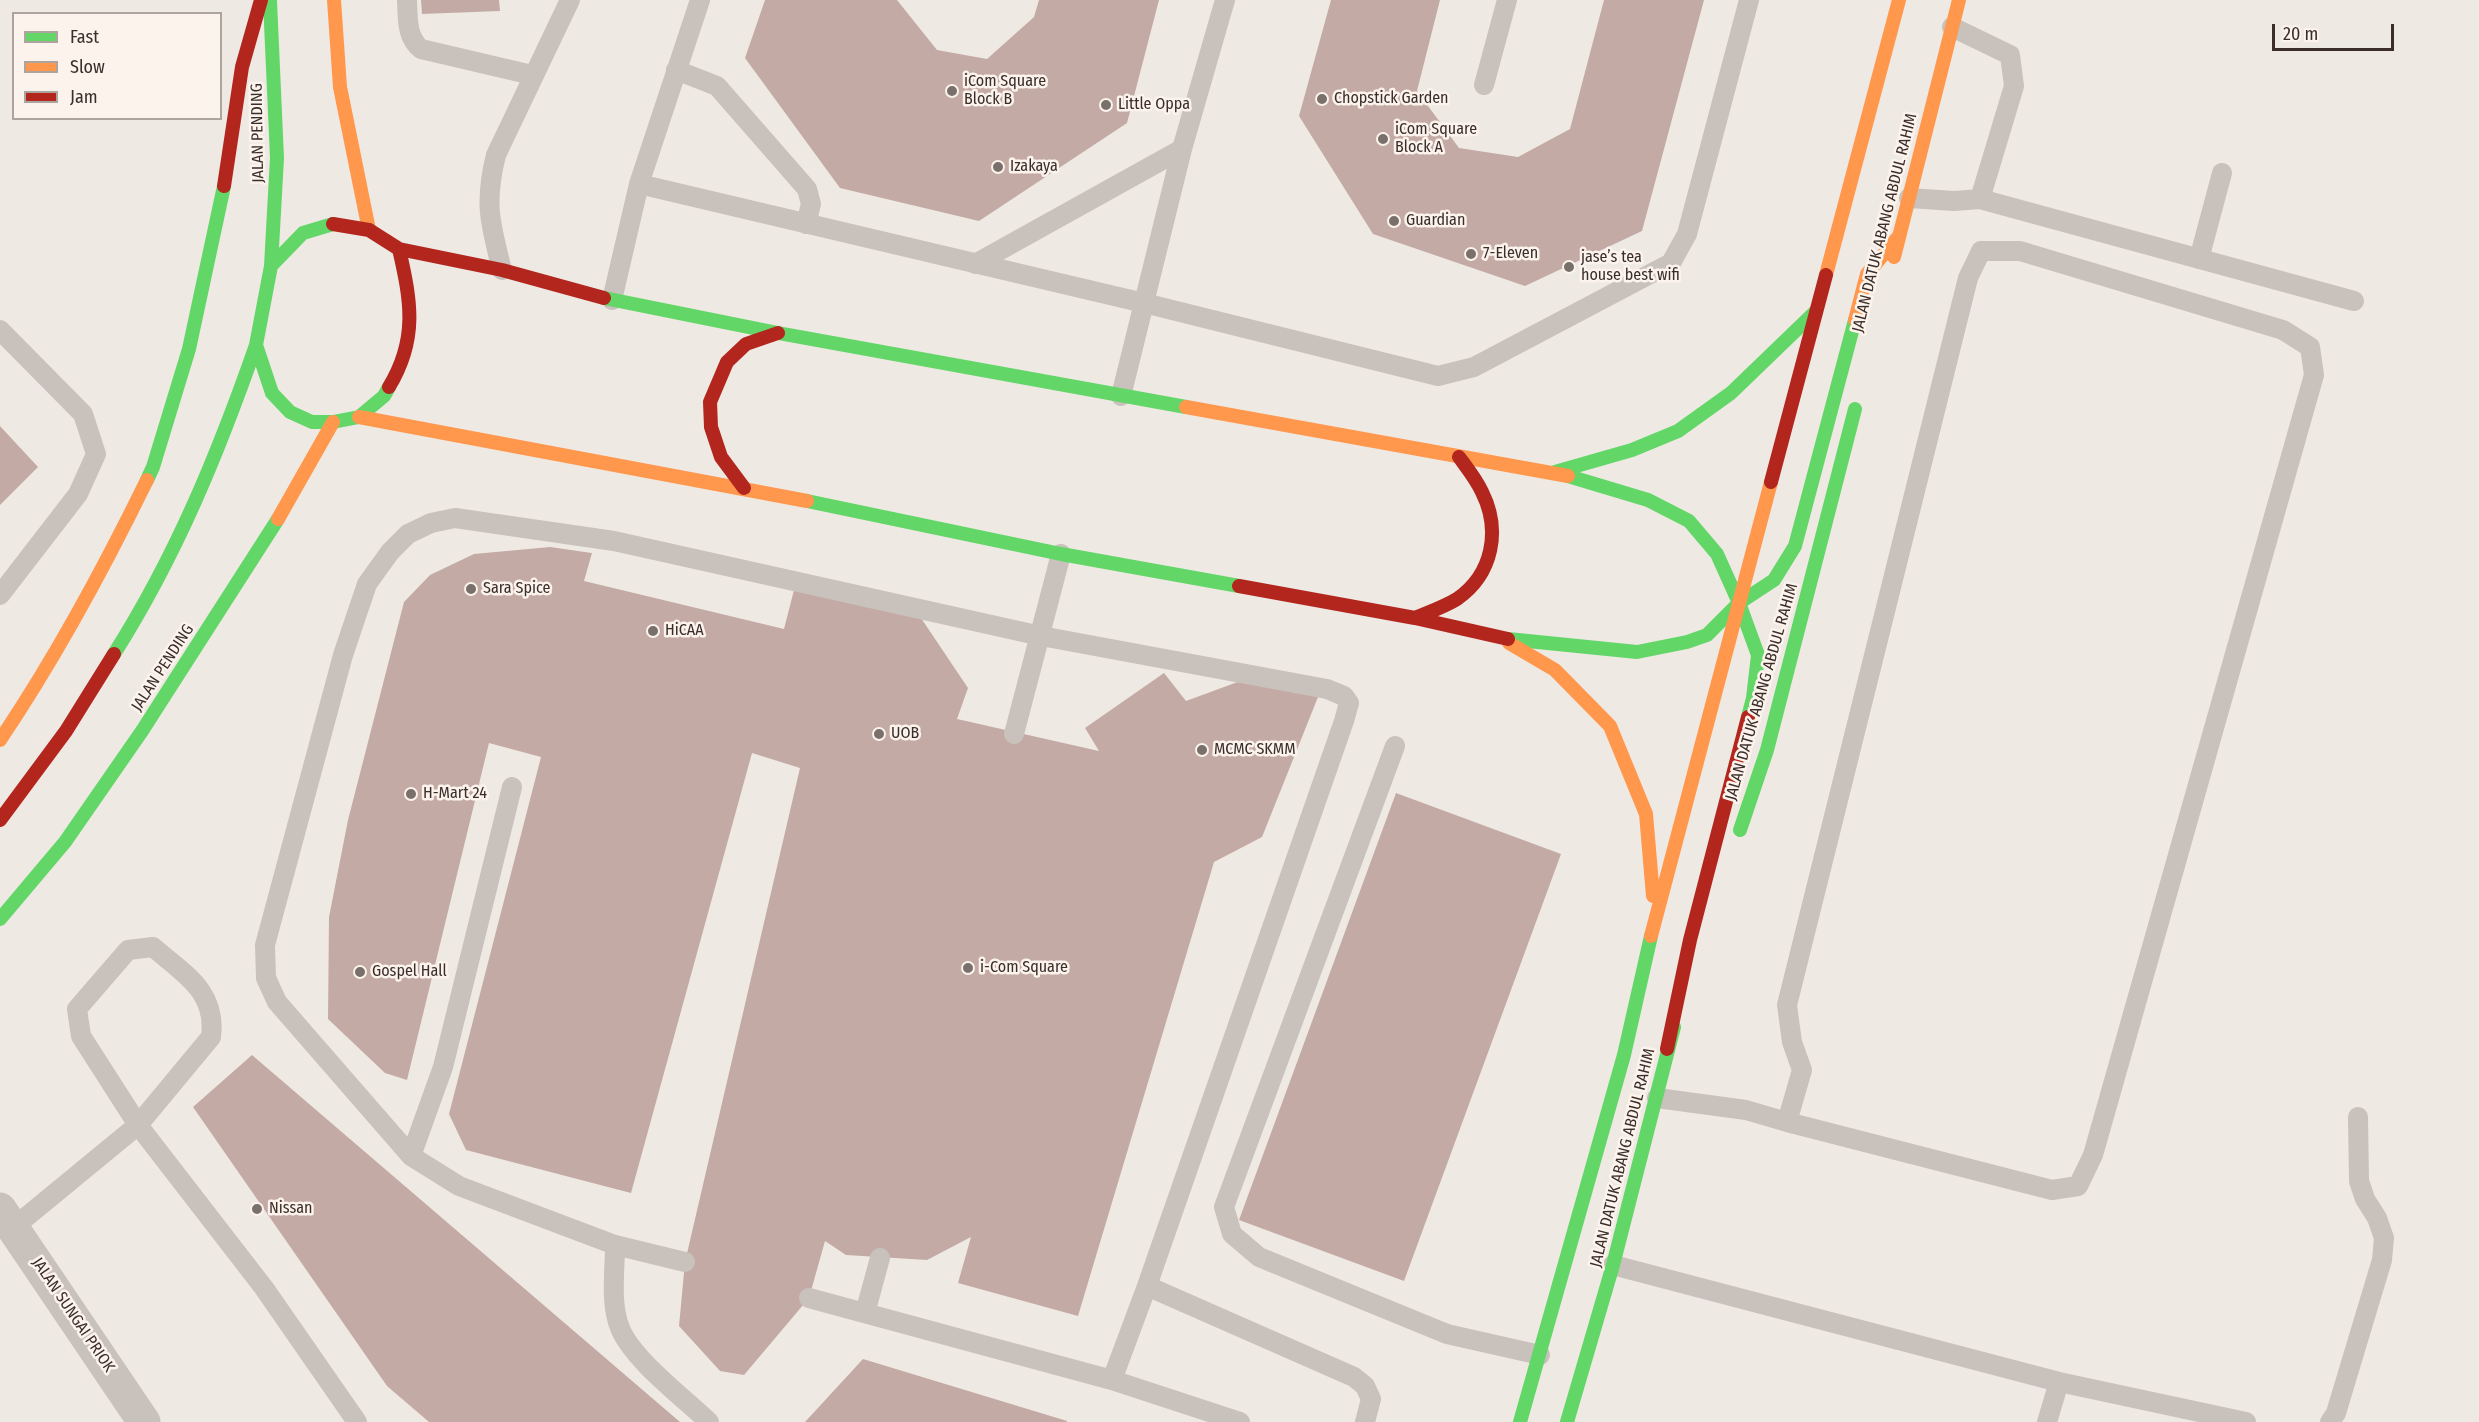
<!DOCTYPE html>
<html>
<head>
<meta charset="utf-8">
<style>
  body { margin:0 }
  #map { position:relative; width:2479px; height:1422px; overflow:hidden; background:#efe9e4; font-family:"Fira Sans Condensed",sans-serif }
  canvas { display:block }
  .legend { position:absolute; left:12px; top:12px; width:210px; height:108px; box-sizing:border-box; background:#fbf3ec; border:2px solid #aea49e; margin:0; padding:8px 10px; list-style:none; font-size:18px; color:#3a2d2a }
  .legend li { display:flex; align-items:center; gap:12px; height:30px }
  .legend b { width:30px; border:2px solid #aea49e }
  .scale { position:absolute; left:2272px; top:24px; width:122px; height:27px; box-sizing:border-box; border:3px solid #3a2d2a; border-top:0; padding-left:8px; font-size:18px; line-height:21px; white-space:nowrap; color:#3a2d2a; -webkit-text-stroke:4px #fbf3ec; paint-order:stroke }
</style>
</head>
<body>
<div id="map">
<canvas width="2479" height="1422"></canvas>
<ul class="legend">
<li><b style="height:8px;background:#63d668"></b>Fast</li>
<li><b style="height:8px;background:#ff974d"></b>Slow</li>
<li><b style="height:8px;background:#b3261e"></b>Jam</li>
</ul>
<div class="scale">20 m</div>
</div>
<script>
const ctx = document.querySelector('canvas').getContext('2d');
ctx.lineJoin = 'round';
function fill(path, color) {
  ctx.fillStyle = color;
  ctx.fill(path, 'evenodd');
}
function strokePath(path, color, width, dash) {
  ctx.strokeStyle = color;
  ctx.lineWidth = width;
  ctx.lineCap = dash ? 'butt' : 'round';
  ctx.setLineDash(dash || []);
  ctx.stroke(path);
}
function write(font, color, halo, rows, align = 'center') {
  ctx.font = font + ' "Fira Sans Condensed",sans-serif';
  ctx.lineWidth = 5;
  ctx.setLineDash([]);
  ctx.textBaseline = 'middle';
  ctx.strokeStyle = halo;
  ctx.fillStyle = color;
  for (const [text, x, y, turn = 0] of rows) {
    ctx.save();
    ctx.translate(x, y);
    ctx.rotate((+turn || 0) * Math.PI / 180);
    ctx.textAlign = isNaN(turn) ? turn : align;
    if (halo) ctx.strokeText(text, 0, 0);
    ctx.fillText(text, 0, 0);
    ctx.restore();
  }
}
const building = new Path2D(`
  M421,0H499L500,11L422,14Z
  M765,0H897L937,50L987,59L1034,17L1039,0H1159L1127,123L979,221L840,188L745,58Z
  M1331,0H1440L1417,91L1459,148L1518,157L1570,129L1604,0H1704L1642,231L1525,286L1373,234L1299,116Z
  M0,426L38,467L0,505Z
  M550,547L592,553L584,581L784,629L794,590L921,618L968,688L957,719L1099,751L1085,728L1164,673L1186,701L1243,680L1318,697L1262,837L1214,862L1078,1316L958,1283L971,1237L927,1260L846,1255L825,1241L809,1298L744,1375L720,1371L679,1326L685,1262L800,768L752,753L631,1193L466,1150L449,1114L541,757L489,743L407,1080L385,1073L328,1019L329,917L348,820L404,602L430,575L474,554Z
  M1396,793L1561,854L1404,1281L1239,1220Z
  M252,1055L680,1422H429L387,1386L193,1107Z
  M863,1359L1067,1421V1422H805Z`);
const lane = new Path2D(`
  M407,0C408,18 406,37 421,49L532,75
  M676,70L717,86L807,189L811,204L806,224
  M1484,85L1507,0
  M639,184L1144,303L1438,376L1474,367L1671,263L1687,234L1749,0
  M1909,198L1954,201L1980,199L2014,86L2010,55L1952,27
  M1980,199L2354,301
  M2199,259L2222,173
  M975,264L1182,149
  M502,270C490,223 484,203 496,155L570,0
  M612,300L639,184L700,0
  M0,330L83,414L96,454L78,494L0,595
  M1121,396L1182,149L1225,0
  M1014,734L1061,554
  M1395,746L1224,1207L1232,1234L1259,1257L1447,1334L1540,1355
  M1657,1098L1746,1110L1787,1122L2052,1190L2078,1186L2093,1155L2314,375L2310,347L2283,330L2020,251H1981L1968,278L1787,1005L1792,1042L1802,1070L1787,1122
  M411,1156L443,1067L512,787
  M14,1227L138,1125L211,1037C217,991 184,974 153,947L128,950L77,1009L81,1036L138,1125L264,1288L357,1422
  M615,1245C615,1271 610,1304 620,1328C632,1359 684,1398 709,1422
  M685,1262L615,1245L459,1186L411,1156L277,1002L266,978L265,945L343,655L367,584L390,552L408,534L431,523L455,518L614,541L1041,636L1327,689L1344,696L1349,703L1344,721L1147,1286L1112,1380
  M1613,1265L2059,1382L2246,1422
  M1147,1286L1354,1377L1365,1386L1371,1399L1365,1422
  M809,1298L1112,1380L1240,1422
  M865,1313L880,1258
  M2047,1422L2059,1382
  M2330,1422L2336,1413L2382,1260L2384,1238L2377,1218L2365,1199L2359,1181L2358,1117`);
const street = new Path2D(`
  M0,1209L144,1422`);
const fast = new Path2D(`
  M270,1L277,158L271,266
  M333,224L303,233L271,266L256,345L272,393L290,412L312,422H333L359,417L384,396L389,387
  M604,298L778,333L1186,407
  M1555,472L1632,450L1678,431L1731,393L1815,312
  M1568,476L1648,500L1689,521L1717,554L1739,603L1758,655L1753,698L1748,717
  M147,480L153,467L189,349L224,186
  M807,501L1061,554L1239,586
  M1508,639L1637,652L1687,642L1707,635L1739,603L1774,580L1795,546L1855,320
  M114,654C176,556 218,454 256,345
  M1740,830L1767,750L1855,409
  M0,919L65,842L142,731L278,519
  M1520,1422L1624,1055L1651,936
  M1567,1422L1613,1265L1674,1027`);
const slow = new Path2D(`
  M334,0L340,87L369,230
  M1894,257L1959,0
  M1826,275L1899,0
  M1855,320L1867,274L1899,236
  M1186,407L1568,476
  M359,417L807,501
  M278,519L333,422
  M1509,643L1555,670L1610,726L1646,814L1653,896
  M0,740C56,657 103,570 147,480
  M1651,936L1771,482`);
const jam = new Path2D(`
  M224,186L242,67L261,0
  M333,224L369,230L399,249C411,301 418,339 389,387
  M399,249L502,270L604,298
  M1771,482L1826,275
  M744,488L721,457L711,427L710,402L727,362L746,344L778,333
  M1239,586L1415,618L1508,639
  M1415,618C1429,612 1444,607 1457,599C1493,574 1501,530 1482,492C1476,479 1467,468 1459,457
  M0,820L66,731L114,654
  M1667,1049L1690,940L1748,717`);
const markers = [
  [952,91,6,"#796f6b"],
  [1322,99,6,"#796f6b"],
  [1106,105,6,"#796f6b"],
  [1383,139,6,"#796f6b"],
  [998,167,6,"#796f6b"],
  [1394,221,6,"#796f6b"],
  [1471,254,6,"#796f6b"],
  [1569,267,6,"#796f6b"],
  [471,589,6,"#796f6b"],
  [653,631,6,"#796f6b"],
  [879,734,6,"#796f6b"],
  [1202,750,6,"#796f6b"],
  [411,794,6,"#796f6b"],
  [968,968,6,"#796f6b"],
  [360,972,6,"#796f6b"],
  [257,1209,6,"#796f6b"]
];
const poiNames = [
  ["iCom Square",964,82],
  ["Block B",964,100],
  ["Chopstick Garden",1334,99],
  ["Little Oppa",1118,105],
  ["iCom Square",1395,130],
  ["Block A",1395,148],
  ["Izakaya",1010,167],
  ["Guardian",1406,221],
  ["7-Eleven",1483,254],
  ["jase’s tea",1581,258],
  ["house best wifi",1581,276],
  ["Sara Spice",483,589],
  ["HiCAA",665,631],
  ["UOB",891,734],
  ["MCMC SKMM",1214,750],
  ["H-Mart 24",423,794],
  ["i-Com Square",980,968],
  ["Gospel Hall",372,972],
  ["Nissan",269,1209]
];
const streetNames = [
  ["JALAN PENDING",258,133,-91],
  ["JALAN DATUK ABANG ABDUL RAHIM",1885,223,-76],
  ["JALAN PENDING",163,668,-57],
  ["JALAN DATUK ABANG ABDUL RAHIM",1762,692,-74],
  ["JALAN DATUK ABANG ABDUL RAHIM",1623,1158,-76],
  ["JALAN SUNGAI PRIOK",73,1315,56]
];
fill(building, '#c4aaa5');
strokePath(lane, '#c9c1bc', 20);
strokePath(street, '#c9c1bc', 33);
strokePath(fast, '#63d668', 14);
strokePath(slow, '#ff974d', 14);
strokePath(jam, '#b3261e', 14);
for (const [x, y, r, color] of markers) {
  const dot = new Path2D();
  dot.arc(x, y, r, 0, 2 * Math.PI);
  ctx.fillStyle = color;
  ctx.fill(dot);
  strokePath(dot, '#fbf3ec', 2);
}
write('16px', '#3a2d2a', '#fbf3ec', poiNames, 'left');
write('16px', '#3a2d2a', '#fbf3ec', streetNames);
</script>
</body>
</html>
